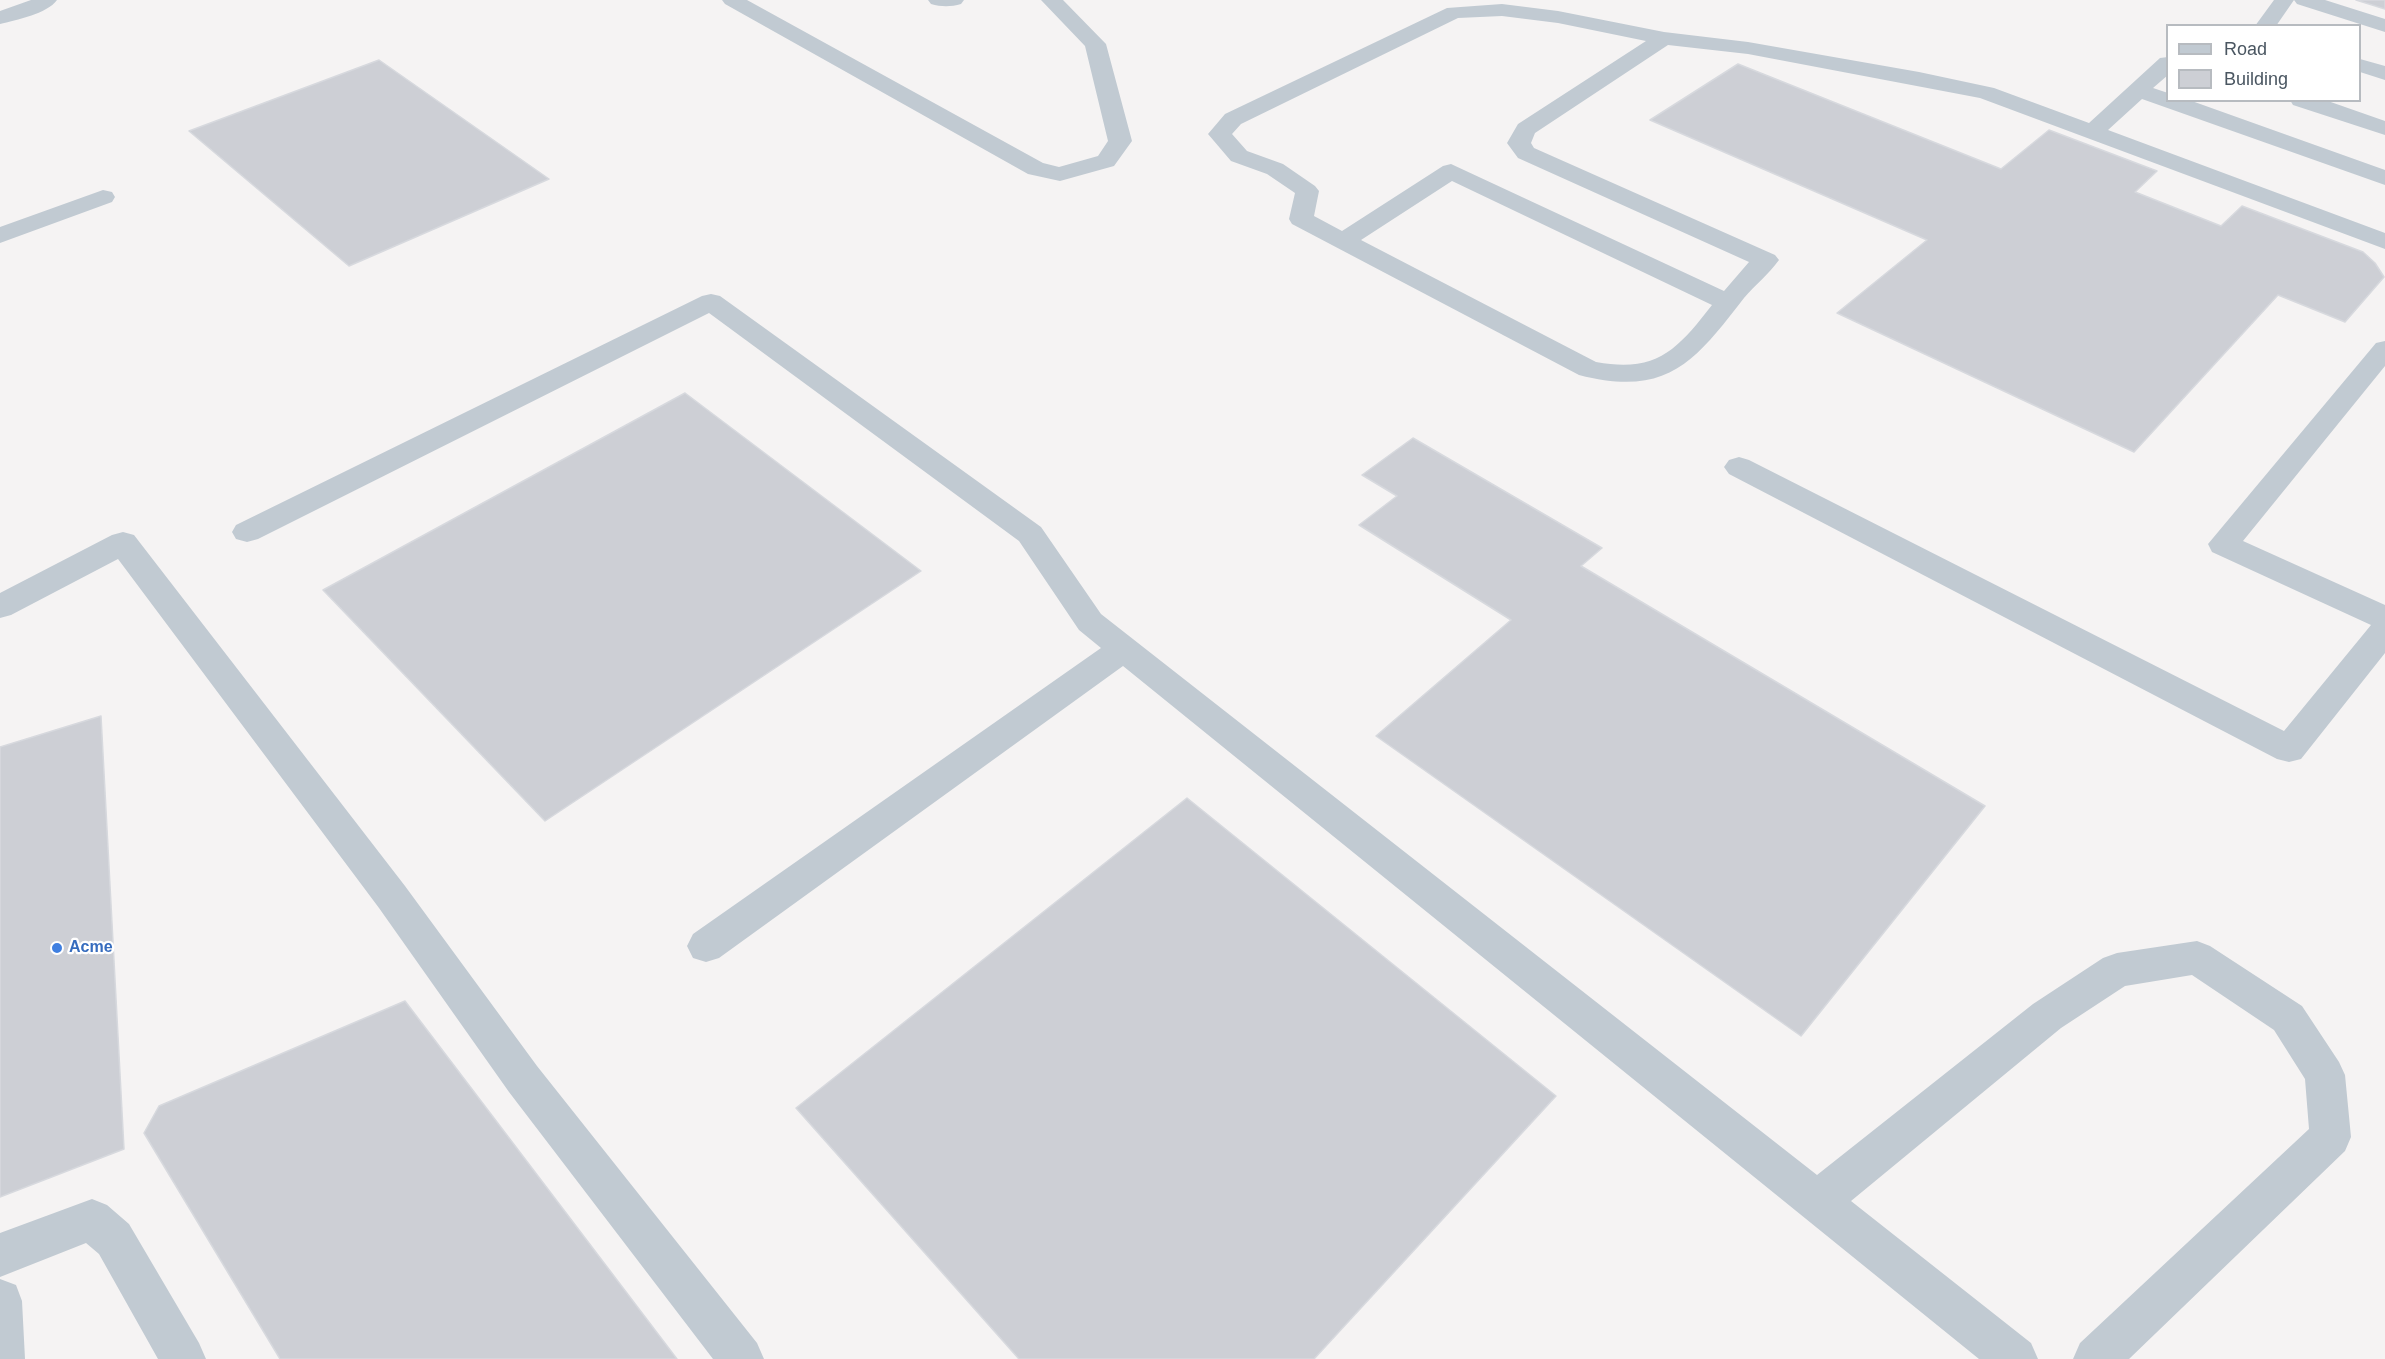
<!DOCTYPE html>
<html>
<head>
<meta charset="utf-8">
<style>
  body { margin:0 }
  #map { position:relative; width:2385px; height:1359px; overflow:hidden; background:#f5f3f3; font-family:Helvetica,sans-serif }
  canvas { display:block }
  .legend { position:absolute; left:2166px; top:24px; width:195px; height:78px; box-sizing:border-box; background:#fff; border:2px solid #b7bbc0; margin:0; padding:8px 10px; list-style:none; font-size:18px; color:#4a5661 }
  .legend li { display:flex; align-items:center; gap:12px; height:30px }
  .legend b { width:30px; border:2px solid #b7bbc0 }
</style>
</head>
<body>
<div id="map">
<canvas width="2385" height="1359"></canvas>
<ul class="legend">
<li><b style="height:8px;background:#c1cad2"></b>Road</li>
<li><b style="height:16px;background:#cdcfd5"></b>Building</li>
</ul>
</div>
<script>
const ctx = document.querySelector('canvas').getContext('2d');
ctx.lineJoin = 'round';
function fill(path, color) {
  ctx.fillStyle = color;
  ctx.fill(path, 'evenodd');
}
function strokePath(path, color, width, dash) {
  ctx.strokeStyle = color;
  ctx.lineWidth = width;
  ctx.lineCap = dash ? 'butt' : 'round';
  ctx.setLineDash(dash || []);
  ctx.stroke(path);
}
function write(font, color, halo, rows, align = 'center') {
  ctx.font = font + ' Helvetica,sans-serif';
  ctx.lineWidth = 4.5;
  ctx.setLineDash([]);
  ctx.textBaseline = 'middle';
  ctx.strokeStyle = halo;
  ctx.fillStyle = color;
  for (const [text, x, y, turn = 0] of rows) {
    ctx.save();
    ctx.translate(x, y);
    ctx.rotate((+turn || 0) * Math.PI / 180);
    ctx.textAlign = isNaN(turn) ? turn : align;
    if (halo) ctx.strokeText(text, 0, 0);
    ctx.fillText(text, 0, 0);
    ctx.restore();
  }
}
const building = new Path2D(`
  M2356,0H2385V9Z
  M379,60L549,179L349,266L189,131Z
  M1738,64L2001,169L2049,130L2157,171L2135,192L2221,226L2242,206L2363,252L2375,263L2384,277L2345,322L2278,295L2134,452L1837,313L1927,240L1650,120Z
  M685,393L921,571L545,821L323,590Z
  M1413,438L1602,548L1581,566L1985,806L1801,1036L1376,736L1511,620L1359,525L1397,496L1362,475Z
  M101,716L124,1149L0,1197V747Z
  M1187,798L1556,1096L1314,1359H1019L796,1108Z
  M405,1001L677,1359H280L144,1133L159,1106Z`);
const minor = new Path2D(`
  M31,0H57C47,14 16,20 0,24V11Z
  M722,0H747L1043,163L1059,167L1098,156L1108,141L1085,46L1041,0H1063L1106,44L1132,141L1114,166L1060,181L1028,174L725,4Z
  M928,0H964L961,4C951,7 941,7 931,4Z
  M2274,0H2325L2385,19V32L2297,4L2294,0L2276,26H2255Z
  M1502,4L1558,11L1664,32L1748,42L1919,72L1994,88L2089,123L2160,58L2168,57V75L2153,88L2168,93V100H2189L2385,170V185L2142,99L2108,130L2385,233V249L1980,98L1748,54L1668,45L1535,133L1531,143L1534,148L1775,255L1779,260C1769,274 1755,285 1744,298C1695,361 1668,398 1579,375L1292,224L1289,219L1295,193L1267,174L1231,161L1208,134L1225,114L1447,8ZM1502,16L1558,23L1646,41L1518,124L1507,143L1518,158L1749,262L1724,291L1451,164L1443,166L1342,231L1314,216L1319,191L1315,186L1283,164L1247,151L1232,134L1241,124L1458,18ZM1452,181L1712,305C1677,350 1657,373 1596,362L1361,240Z
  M2360,59L2385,66V80L2360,72Z
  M2290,100H2325L2385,121V135L2293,105Z
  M103,190L112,192L115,197L112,202L0,243V227Z
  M711,294L720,296L1041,527L1101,614L1817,1175L2033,1004L2103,958L2117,953L2197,941L2210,946L2302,1006L2339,1062L2345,1075L2351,1137L2345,1151L2129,1359H2073L2080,1343L2309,1129L2305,1079L2274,1030L2192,975L2125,986L2061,1028L1851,1201L2031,1343L2038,1359H1979L1123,666L719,958L706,962L693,958L687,946L693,934L1101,648L1079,630L1019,541L709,313L258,539L247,542L236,539L232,532L236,525L702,296Z
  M2385,341V366L2243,541L2385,605V653L2301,759L2289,762L2277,759L1729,474L1724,467L1729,460L1739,457L1749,460L2284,731L2371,625L2212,552L2208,544L2376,343Z
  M123,532L134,535L405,886L537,1066L757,1343L764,1359H713L509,1092L379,908L118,559L11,615L0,618V593L112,535Z
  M92,1199L107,1205L129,1224L199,1343L206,1359H158L99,1254L86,1243L0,1277V1233Z
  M0,1279L16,1285L22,1301L25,1359H0Z`);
const markers = [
  [57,948,6,"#3f7fe0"]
];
const shopNames = [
  ["Acme",69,948]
];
fill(building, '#cdcfd5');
strokePath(building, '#d7d9de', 1.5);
fill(minor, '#c1cad2');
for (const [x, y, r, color] of markers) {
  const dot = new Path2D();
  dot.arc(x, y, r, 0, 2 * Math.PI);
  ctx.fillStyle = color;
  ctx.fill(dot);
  strokePath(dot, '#fff', 2);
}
write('bold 16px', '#366cbe', '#fff', shopNames, 'left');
</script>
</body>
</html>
